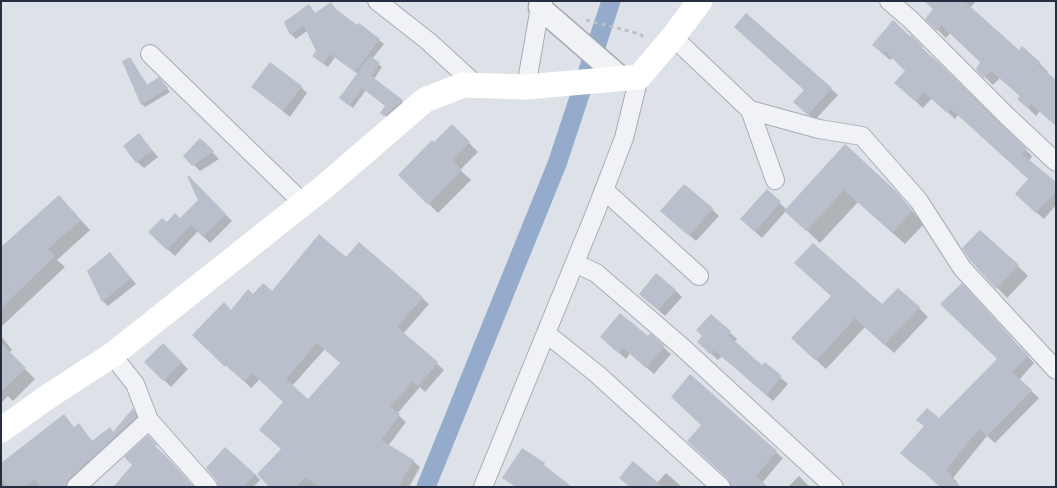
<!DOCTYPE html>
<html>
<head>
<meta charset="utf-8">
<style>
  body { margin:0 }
  #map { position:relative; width:1057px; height:488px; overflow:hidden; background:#dde1e8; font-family:"Nunito Sans",sans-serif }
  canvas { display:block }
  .frame { position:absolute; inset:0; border:2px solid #252d40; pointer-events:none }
</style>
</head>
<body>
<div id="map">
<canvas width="1057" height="488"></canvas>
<div class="frame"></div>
</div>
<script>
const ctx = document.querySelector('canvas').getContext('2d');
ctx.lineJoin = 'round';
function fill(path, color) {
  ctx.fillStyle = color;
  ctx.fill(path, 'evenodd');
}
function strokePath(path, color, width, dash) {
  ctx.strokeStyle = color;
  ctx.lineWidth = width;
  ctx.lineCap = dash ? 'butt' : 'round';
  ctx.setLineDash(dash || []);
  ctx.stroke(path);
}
const shadow = new Path2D(`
  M925,1H976L970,8L1019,52L1040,64L1048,72L1046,74L1040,111L1036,116L1027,107L1021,97L1000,78L993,85L977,69L982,62L950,33L946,38L927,19L934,10Z
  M331,4L339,13L357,27L359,25L384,44L372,59L382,67L374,79L405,104L388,118L384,115L386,106L366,90L353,108L343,100L358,74L335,57L328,67L318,60L317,51L307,31L296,39L292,35L286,22L309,5L316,14Z
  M911,37L1032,156L1029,161L1056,183V205L1044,219L1023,201L1029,179L958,115L955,119L932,98L923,108L903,90L907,71L893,57L890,60L881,52Z
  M130,59L148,86L162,82L170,92L145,107L142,104L124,62Z
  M253,87H301L307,93L290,117Z
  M831,89L838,95L815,120L801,109Z
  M452,126L478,152L460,170L471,180L438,213L400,175Z
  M139,135L158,157L144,168L137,162Z
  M200,140L219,159L200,171L185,156Z
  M845,146L897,194L924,224L905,244L858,202L820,243L786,211L762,238L749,226L767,191L787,210Z
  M190,178L232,221L210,243L198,231L175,256L156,239L167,224L180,219L199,200Z
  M69,207L90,230L57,260L65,267L1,327V249Z
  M712,209L719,216L696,241L668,217Z
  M115,259L136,284L108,306L103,301Z
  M346,259L422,298L429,304L403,334L444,370L425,392L420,387L397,414L406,422L388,446L413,461L420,467L409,487H271L282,450L285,403L260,379L251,388L234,371L233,372L193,335L254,296L272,293ZM325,349L341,363L308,401L292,386Z
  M971,260L1018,266L1028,276L1007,298Z
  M675,290L682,297L665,316L647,300Z
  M969,292L1034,363L1019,380L1039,398L995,443L987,436L953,478L958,483L957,485L923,470L922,471L909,460L939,420L999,359Z
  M882,305L919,308L928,317L894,353L865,327L826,369L793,338Z
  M711,316L737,339L734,342L762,366L765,364L788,384L773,401L722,356L718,360L705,348L703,336Z
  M650,335L671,354L654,374L630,353L626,359L608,343L648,337Z
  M1,336L12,350L9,353L35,379L13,401L8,396L1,403Z
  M163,345L188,369L171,387L146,362Z
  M133,410L138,415L142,423L75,487H1V465L75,428L84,431L93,442L110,429L114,433Z
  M776,452L783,458L762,483L732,487Z
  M666,473L682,487H631L657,483Z
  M255,474L260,480L253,487H219Z
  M799,476L810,487H788Z`);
const canal = new Path2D(`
  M426,487L557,164L611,1`);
const building = new Path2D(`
  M924,1H964L1019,50L1022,46L1041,63L1038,65L1056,80V126L1031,104L1027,108L1017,99L1020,96L991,71L984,78L976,70L980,62L941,25L937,31L925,19L933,9Z
  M331,2L336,9L357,25L359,23L380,39L355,72L330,54L323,64L312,56L316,51L304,26L290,35L284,22L309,4L315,13Z
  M746,13L832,88L808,115L793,102L804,90L734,27Z
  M893,20L910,36L911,35L923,47L922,49L937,61L1027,149L1022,154L1056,182V191L1036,213L1015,194L1028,179L951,109L947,113L924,92L916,102L894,83L905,71L885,51L883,54L872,45Z
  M370,56L380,63L371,76L403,100L384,116L380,113L385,106L362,88L349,106L339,98Z
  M130,57L147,85L159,77L168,88L141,105L122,61Z
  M270,62L302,86L283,111L251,87Z
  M452,124L470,142L452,160L462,170L428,205L398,175L432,140L434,142Z
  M139,133L152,150L136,163L123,146Z
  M200,138L214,151L192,166L183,156Z
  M845,144L898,193L912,210L892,233L844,190L806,231L784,211Z
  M187,176H189L226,214L203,237L191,225L167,250L148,232L162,218L167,222L175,213L180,218L198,200Z
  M684,184L713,208L689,236L660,211Z
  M767,189L781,202L755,232L740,219Z
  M59,195L81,220L48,249L55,256L1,308V247Z
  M980,230L1019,265L996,289L970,260L962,248Z
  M319,234L346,257L359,242L423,297L397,327L438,362L418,386L412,382L390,407L400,414L381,440L414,460L398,487H320L305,477L296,487H269L257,474L281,449L259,430L283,402L252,373L244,382L226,365L225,367L192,335L224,302L231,310L248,289L253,294L263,283L272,291ZM317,343L340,363L308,399L286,379Z
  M813,243L882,304L898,288L920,307L884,345L855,318L816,361L791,338L831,296L794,263Z
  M110,252L131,278L102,302L87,271Z
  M656,273L676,290L658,310L639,294Z
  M962,283L1012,338L1011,339L1028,355L1012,372L1032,390L987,436L979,429L946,470L952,475L950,477L961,487H940L915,464L914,465L900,453L924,426L916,420L927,408L939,418L997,359L940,304Z
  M620,313L648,336L650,333L665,346L646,368L623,348L618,353L600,337Z
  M711,314L731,331L728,335L762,365L765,362L782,376L766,395L714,350L710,354L697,342L702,336L696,330Z
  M1,343L26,368L1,392Z
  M163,343L182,362L163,381L144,362Z
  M690,374L777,451L756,476L768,487H731L728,479L687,441L701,425L671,397Z
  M133,408L136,417L69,479L66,487H40L35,479L25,487H9L1,477V463L64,414L74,427L79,423L92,441L110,427L113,432Z
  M148,435L157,445L155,446L166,456L194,487H113L132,465L124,457Z
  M225,447L255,474L244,487H218L216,480L206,468Z
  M522,448L545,463L544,465L572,487H516L502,478Z
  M633,461L663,487H630L619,478Z`);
const path = new Path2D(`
  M586,20L640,34L646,39`);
const minor = new Path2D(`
  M377,1L428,41L475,84
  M889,1L910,19L1007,116L1056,162
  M673,37L750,110L775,180
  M150,54L303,203
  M526,87L540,7
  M750,110L819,129L862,136L919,201L962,268L1056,370
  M604,190L699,276
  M575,263L596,273L681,346L834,487
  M547,334L597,374L721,487
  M149,420L208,487
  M76,487L149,420L135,384L112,355
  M483,487L596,211L624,138L639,77`);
const tertiary = new Path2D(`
  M541,1L540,7L545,12L621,78`);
const secondary = new Path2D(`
  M1,430L49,396L112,355L324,187L425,100L463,85L526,87L639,77L673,37L700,1`);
fill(shadow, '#0003');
strokePath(canal, '#94abcc', 19);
fill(building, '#babfcc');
strokePath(minor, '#a6abb6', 20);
strokePath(tertiary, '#a6abb6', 25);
strokePath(path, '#bbbfc7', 3, [4, 4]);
strokePath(minor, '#f0f2f6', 18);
strokePath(tertiary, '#f0f2f6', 22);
strokePath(secondary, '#fff', 25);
</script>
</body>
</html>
